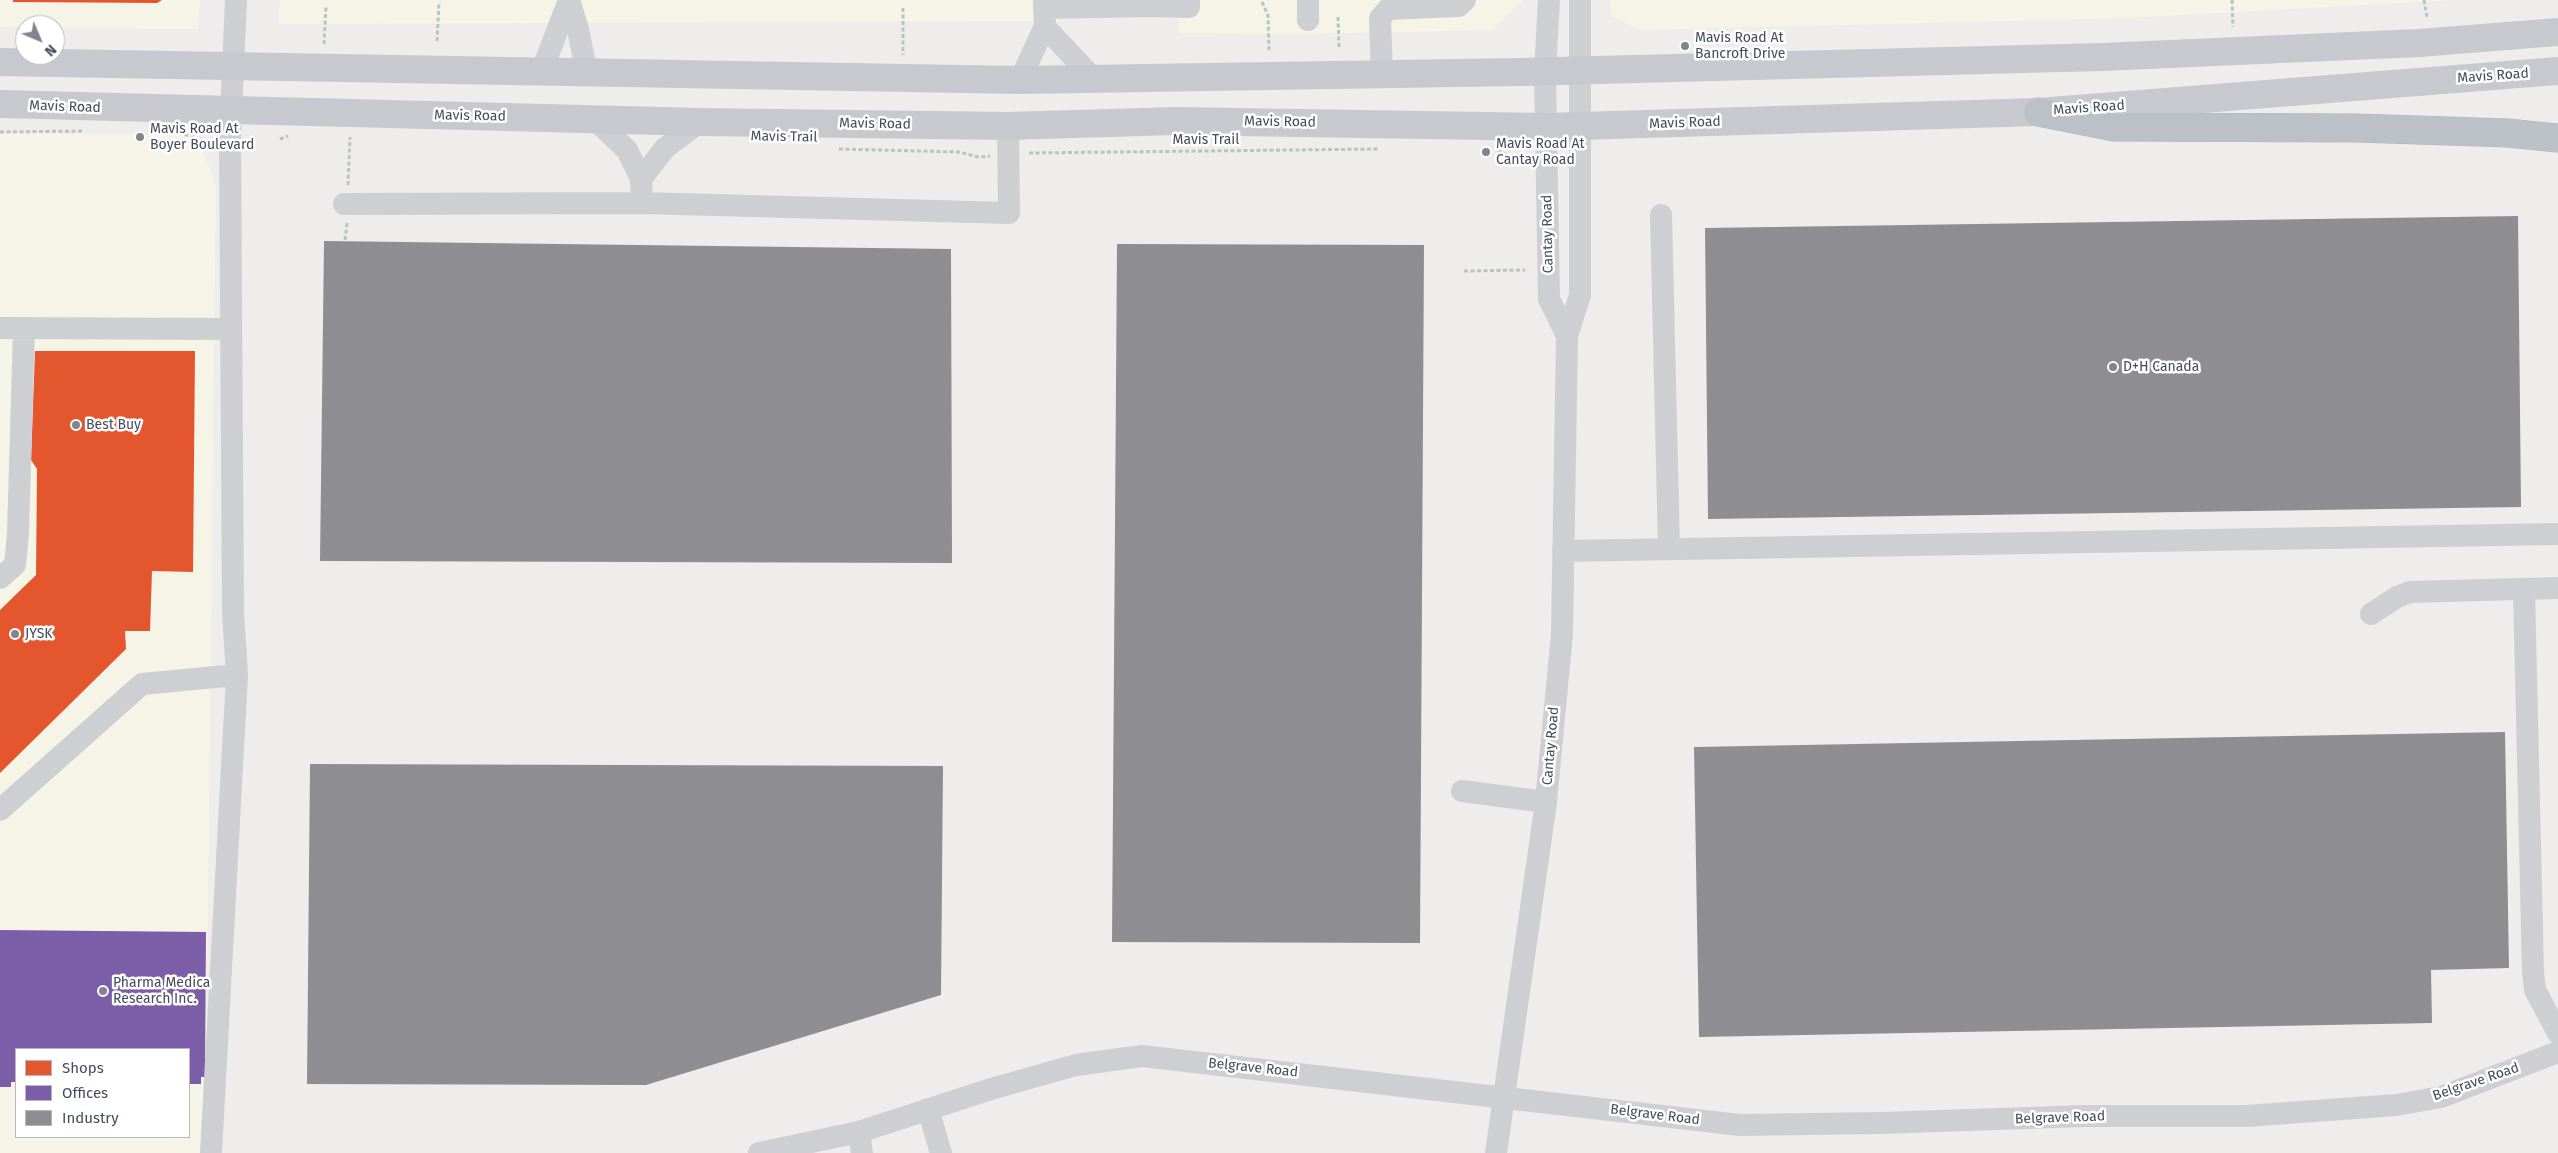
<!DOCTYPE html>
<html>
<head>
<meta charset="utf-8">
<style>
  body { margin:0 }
  #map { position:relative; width:2558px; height:1153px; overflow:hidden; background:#eeedec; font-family:"Fira Sans",sans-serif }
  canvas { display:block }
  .legend { position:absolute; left:15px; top:1048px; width:175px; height:90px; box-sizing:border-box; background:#fff; border:1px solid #b4b7bd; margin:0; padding:6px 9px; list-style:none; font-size:15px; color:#434c5b }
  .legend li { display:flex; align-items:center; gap:10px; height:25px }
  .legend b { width:25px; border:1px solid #b4b7bd }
  .north { position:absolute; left:15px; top:15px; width:50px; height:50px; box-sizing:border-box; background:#fff; border:1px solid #b4b7bd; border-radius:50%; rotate:135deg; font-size:14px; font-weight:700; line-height:20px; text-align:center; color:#434c5b }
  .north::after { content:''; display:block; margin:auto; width:18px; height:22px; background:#7f848e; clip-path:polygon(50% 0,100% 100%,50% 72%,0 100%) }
</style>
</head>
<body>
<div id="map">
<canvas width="2558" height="1153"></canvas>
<ul class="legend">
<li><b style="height:14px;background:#e4572e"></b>Shops</li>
<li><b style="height:14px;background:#7b5ea7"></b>Offices</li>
<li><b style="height:14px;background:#8d8d92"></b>Industry</li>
</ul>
<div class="north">N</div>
</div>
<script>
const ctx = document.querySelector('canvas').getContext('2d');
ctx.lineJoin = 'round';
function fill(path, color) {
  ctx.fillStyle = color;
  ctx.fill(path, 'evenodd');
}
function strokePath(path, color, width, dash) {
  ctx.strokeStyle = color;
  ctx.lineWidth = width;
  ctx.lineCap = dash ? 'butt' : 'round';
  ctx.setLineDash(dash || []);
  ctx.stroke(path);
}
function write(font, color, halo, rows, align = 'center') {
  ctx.font = font + ' "Fira Sans",sans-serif';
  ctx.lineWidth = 5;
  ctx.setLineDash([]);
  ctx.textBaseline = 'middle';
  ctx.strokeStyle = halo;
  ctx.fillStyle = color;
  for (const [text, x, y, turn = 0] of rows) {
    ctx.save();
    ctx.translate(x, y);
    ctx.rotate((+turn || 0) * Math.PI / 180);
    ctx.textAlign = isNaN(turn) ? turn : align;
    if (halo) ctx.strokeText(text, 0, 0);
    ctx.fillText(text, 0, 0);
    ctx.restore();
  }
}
const commercial = new Path2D(`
  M0,0H200L198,29L55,28V25L0,27Z
  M280,0H1059V21L279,24Z
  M1179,0H1524L1493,30L1296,34L1179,33Z
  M1610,0H2454L2125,18L1640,30L1611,16Z
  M0,133L187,135L202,148L216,186L205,1153H0ZM16,1049H189V1137H16Z`);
const shops = new Path2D(`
  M13,0H162L157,3L13,2Z
  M35,351H195L193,572L152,571L150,631H125L126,649L0,773V610L36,575L37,469L31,460Z`);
const offices = new Path2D(`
  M0,930L206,932L205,1072L206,1077H201V1084H189V1049H16V1082H11V1087H0Z`);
const industry = new Path2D(`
  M2518,216L2521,507L1708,519L1705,228Z
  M324,241L951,249L952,563L320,561Z
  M1117,244L1424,245L1420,943L1112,942Z
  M2505,732L2509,968L2431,970L2432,1023L1699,1037L1694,747Z
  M310,764L943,766L941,995L646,1085L307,1084Z`);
const path = new Path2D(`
  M2232,0L2233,27
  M2424,0L2427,17
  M1262,2L1268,15L1269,50
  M903,8V55
  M1338,17L1339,47
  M437,41L439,2
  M324,44L326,6
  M0,132L82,131
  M178,133L194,137
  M280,139L288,136
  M839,149L959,152L978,157L990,156
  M1498,150L1515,160
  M1029,153L1380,149
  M348,185L350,137
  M345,240L347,223
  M1464,271L1525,270`);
const minor = new Path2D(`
  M569,0L578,29L587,74
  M1549,0L1545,72L1549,299L1567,336
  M1151,6L1189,7V0
  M1044,8L1151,6V0
  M1308,20V0
  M1045,27L1094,79
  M541,73L569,0
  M1382,75L1380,18L1388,9L1459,6L1465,0
  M1020,80L1045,26L1044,0
  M594,119L627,150L641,179L642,203L1009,213L1008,126
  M641,179L665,148L700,122
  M344,204L642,203
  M1661,215L1669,548
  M0,328L231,329
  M1563,551L2558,534
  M0,578L15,565L18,534L24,328
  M2524,589L2533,973L2535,990L2558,1033
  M2371,614L2397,597L2410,592L2558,588
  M1462,791L1546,802
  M0,810L142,684L237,675
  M928,1109L941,1153
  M859,1132L862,1153
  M211,1153L237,675L233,612L230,137L236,0
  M759,1153L859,1132L991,1089L1076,1065L1142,1056L1740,1125L1881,1123L2085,1116H2247L2396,1105L2441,1097L2558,1052
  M1496,1153L1546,802L1562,634L1567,336L1580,295V0`);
const major = new Path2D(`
  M0,62L1020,80L1520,72L2102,57L2419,43L2558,32
  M0,104L700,122L1008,126L1176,121L1547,127L2038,112L2558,71`);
const highway = new Path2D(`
  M2038,112L2114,127L2357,128L2508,133L2558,138`);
const markers = [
  [1685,46,5,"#7f848e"],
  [140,137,5,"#7f848e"],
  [1486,152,5,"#7f848e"],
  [2113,367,5,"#7f848e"],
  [76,425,5,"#7f848e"],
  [15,634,5,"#7f848e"],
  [103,991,5,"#7f848e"]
];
const poiNames = [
  ["Mavis Road At",1695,38],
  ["Bancroft Drive",1695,54],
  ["Mavis Road At",150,129],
  ["Boyer Boulevard",150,145],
  ["Mavis Road At",1496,144],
  ["Cantay Road",1496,160],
  ["D+H Canada",2123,367],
  ["Best Buy",86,425],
  ["JYSK",25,634],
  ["Pharma Medica",113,983],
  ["Research Inc.",113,999]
];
const streetNames = [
  ["Mavis Road",2493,76,-4],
  ["Mavis Road",65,107,2],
  ["Mavis Road",2089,108,-4],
  ["Mavis Road",470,116,1],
  ["Mavis Road",1280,122,1],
  ["Mavis Road",1685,123,-2],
  ["Mavis Road",875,124,1],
  ["Mavis Trail",784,137,1],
  ["Mavis Trail",1206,140],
  ["Cantay Road",1548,234,-91],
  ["Cantay Road",1551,746,-85],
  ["Belgrave Road",1253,1068,6],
  ["Belgrave Road",2476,1082,-19],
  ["Belgrave Road",1655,1115,7],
  ["Belgrave Road",2060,1118,-2]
];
fill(commercial, '#f6f4e6');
fill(shops, '#e4572e');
fill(offices, '#7b5ea7');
fill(industry, '#8d8d92');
strokePath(highway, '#b1b4bd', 29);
strokePath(path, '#b8c4c2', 3, [4, 2.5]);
strokePath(minor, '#cecfd3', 22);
strokePath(major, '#c7c9ce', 28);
strokePath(highway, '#bcc0c7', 28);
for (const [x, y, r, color] of markers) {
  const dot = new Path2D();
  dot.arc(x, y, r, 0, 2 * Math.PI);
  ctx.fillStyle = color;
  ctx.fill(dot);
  strokePath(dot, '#fff', 2);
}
write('14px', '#434c5b', '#fff', poiNames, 'left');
write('14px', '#434c5b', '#fff', streetNames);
</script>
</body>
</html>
